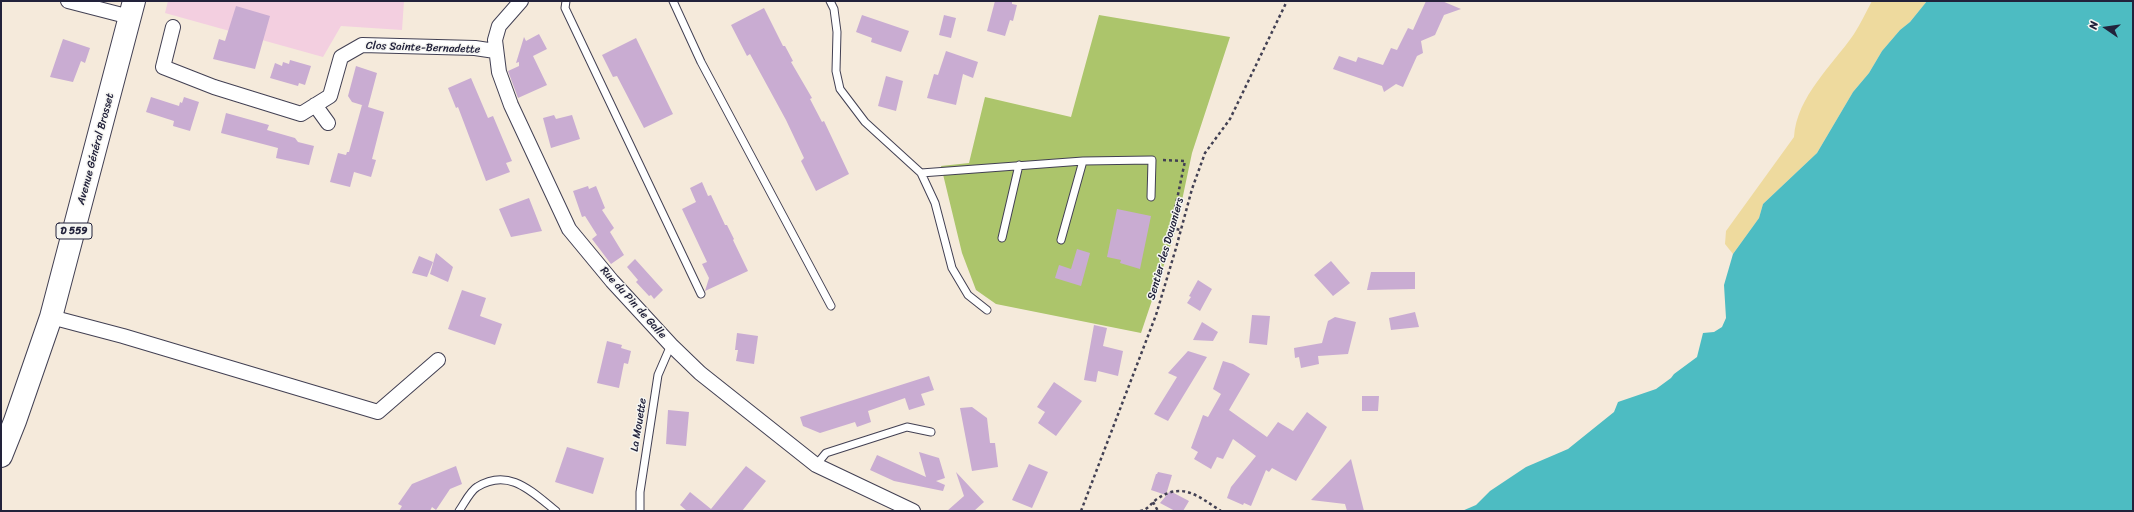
<!DOCTYPE html>
<html>
<head>
<meta charset="utf-8">
<style>
  body { margin:0 }
  #map { position:relative; width:2134px; height:512px; overflow:hidden; background:#f5eadb; font-family:Sriracha,sans-serif }
  canvas { display:block }
  .frame { position:absolute; inset:0; border:2px solid #22223b; pointer-events:none }
  .north { position:absolute; left:2086px; top:8px; width:40px; height:40px; -webkit-text-stroke:3px #f6f6f2; paint-order:stroke; rotate:283deg; font-size:11px; font-weight:700; line-height:16px; text-align:center; color:#22223b }
  .north::after { content:''; display:block; margin:auto; width:14px; height:18px; background:#22223b; clip-path:polygon(50% 0,100% 100%,50% 72%,0 100%) }
</style>
</head>
<body>
<div id="map">
<canvas width="2134" height="512"></canvas>
<div class="frame"></div>
<div class="north">N</div>
</div>
<script>
const ctx = document.querySelector('canvas').getContext('2d');
ctx.lineJoin = 'round';
function fill(path, color) {
  ctx.fillStyle = color;
  ctx.fill(path, 'evenodd');
}
function strokePath(path, color, width, dash) {
  ctx.strokeStyle = color;
  ctx.lineWidth = width;
  ctx.lineCap = dash ? 'butt' : 'round';
  ctx.setLineDash(dash || []);
  ctx.stroke(path);
}
function write(font, color, halo, rows, align = 'center') {
  ctx.font = font + ' Sriracha,sans-serif';
  ctx.lineWidth = 3;
  ctx.setLineDash([]);
  ctx.textBaseline = 'middle';
  ctx.strokeStyle = halo;
  ctx.fillStyle = color;
  for (const [text, x, y, turn = 0] of rows) {
    ctx.save();
    ctx.translate(x, y);
    ctx.rotate((+turn || 0) * Math.PI / 180);
    ctx.textAlign = isNaN(turn) ? turn : align;
    if (halo) ctx.strokeText(text, 0, 0);
    ctx.fillText(text, 0, 0);
    ctx.restore();
  }
}
const built = new Path2D(`
  M168,1H404L402,30L341,26L323,57L165,13Z`);
const green = new Path2D(`
  M1099,15L1230,37L1192,153L1176,229L1141,333L996,304L976,290L962,253L941,166L969,163L985,97L1071,117Z`);
const sand = new Path2D(`
  M1872,1H1927L1910,22L1900,30L1882,51L1869,73L1853,92L1817,153L1763,204L1759,218L1733,254L1725,244L1726,231L1794,137C1797,96 1832,66 1854,34C1861,23 1866,12 1872,1Z`);
const water = new Path2D(`
  M1927,1H2133V511H1462L1476,505L1490,491L1526,467L1568,449L1614,412L1618,402L1656,389L1671,378L1674,374L1697,357L1703,333L1714,332L1722,327L1726,318L1724,285L1733,254L1759,218L1763,204L1817,153L1853,92L1869,73L1882,51L1900,30L1910,22Z`);
const building = new Path2D(`
  M995,1H1012V4L1017,5L1013,21L1010,20L1005,36L987,31Z
  M1426,1H1442L1461,9L1444,15L1435,35L1421,41L1423,53L1417,56L1403,87L1396,84L1384,92L1382,86L1333,69L1339,56L1356,62L1358,57L1383,65L1391,48L1397,50L1408,28L1413,30Z
  M236,6L270,16L255,69L213,59L219,39L225,41Z
  M764,8L783,46H785L793,61L791,62L812,98L810,99L822,122L824,121L849,174L816,191L801,161L804,158L786,120L750,54L747,56L731,25Z
  M862,15L909,31L901,52L871,42L872,38L856,32Z
  M944,15L956,18L951,38L939,35Z
  M539,34L547,49L533,56L547,85L518,98L508,71L519,66V62L516,63L524,37L526,41Z
  M636,38L673,114L644,128L617,76L613,77L602,55Z
  M63,39L90,48L85,63L81,61L73,82L50,77Z
  M946,51L978,62L973,78L963,74L956,105L927,98L934,74L938,75Z
  M290,60L311,66L305,85L299,83L298,86L270,78L275,63L282,66L283,62L289,64Z
  M356,66L377,73L368,107L384,112L372,159L376,160L371,177L354,172L350,187L330,182L338,153L346,155L347,152H349L362,105L365,106L352,102L348,96Z
  M886,76L903,81L896,111L878,106Z
  M471,78L488,118L493,116L512,161L506,163L510,172L486,181L458,107L456,108L448,88Z
  M151,97L179,106L180,102L182,103L184,97L199,102L190,131L173,126L174,121L146,112Z
  M226,113L269,125L267,130L295,138L298,142L314,146L309,165L276,158L278,148L221,133Z
  M554,115L556,119L572,115L580,139L551,148L543,118Z
  M702,182L708,196L711,195L725,225H727L734,239L733,240L748,271L705,291L709,278L702,264L707,262L682,209L696,202L690,188Z
  M588,186L589,189L596,186L605,208L602,210L614,228L610,232L624,255L611,264L592,239L597,235L585,216L582,217L573,191Z
  M529,198L542,231L511,237L499,209Z
  M1117,209L1151,216L1140,269L1120,263L1121,260L1107,257Z
  M1077,249L1090,253L1081,286L1055,278L1059,265L1071,269Z
  M436,253L453,267L448,282L430,274Z
  M419,256L433,262L427,277L412,273Z
  M635,259L663,290L654,299L651,295L649,296L636,282L638,280L627,267Z
  M1331,261L1350,283L1333,296L1314,275Z
  M1371,272H1415V289L1367,290Z
  M1198,280L1212,289L1200,311L1187,303L1191,297L1189,296Z
  M462,290L486,298L480,316L502,324L495,345L448,329Z
  M1415,312L1419,327L1391,330L1389,318Z
  M1252,315L1270,316L1267,345L1249,343Z
  M1335,317L1356,322L1348,354L1318,356L1319,364L1301,368L1299,357L1295,358L1294,348L1322,343L1328,321Z
  M1202,322L1218,332L1213,341L1193,340Z
  M1094,325L1107,328L1103,346L1123,351L1118,376L1098,371L1096,382L1084,380Z
  M737,333L758,336L754,364L736,361L738,350H735Z
  M607,341L622,345L621,348L631,351L628,364L624,363L619,388L597,383Z
  M1188,351L1207,357L1168,421L1154,414L1177,377L1168,373Z
  M1223,361L1233,364L1250,374L1229,410L1267,437L1278,422L1293,431L1307,412L1327,427L1296,481L1272,468L1269,472L1266,470L1251,506L1244,503L1243,505L1227,498L1231,487L1256,456L1233,439L1223,459L1217,457L1211,469L1194,459L1198,452L1191,448L1203,415L1208,417L1221,394L1213,389Z
  M929,376L934,390L921,394L925,405L909,410L905,398L868,411L871,422L857,427L855,422L820,433L803,426L800,417Z
  M1054,382L1082,401L1056,436L1038,423L1045,412L1037,407Z
  M1362,396H1379L1378,411H1362Z
  M972,407L987,418L990,443H995L998,467L972,471L960,408Z
  M668,410L689,412L686,446L666,444Z
  M567,447L604,458L593,494L555,482Z
  M919,452L939,458L945,478L936,481L945,485L943,491L894,481L870,470L877,455L926,477Z
  M1351,459L1364,511H1347L1345,504L1311,500Z
  M1029,464L1048,472L1032,508L1012,500Z
  M456,466L462,484L450,489L436,510L432,507L430,511H399L402,506L398,504L412,484Z
  M746,466L766,481L742,511H687L680,505L690,492L711,509Z
  M956,472L984,502L974,511H947L964,496Z
  M1158,472L1172,475L1166,495L1151,490L1156,474H1157Z
  M1170,491L1189,501L1183,511H1175L1160,503Z`);
const path = new Path2D(`
  M1163,160L1185,161L1171,228L1181,230
  M1153,502L1158,511
  M1081,511L1156,315L1176,248L1192,189L1205,153L1230,119L1287,1
  M1140,511C1148,510 1151,503 1157,499C1183,481 1199,497 1221,511`);
const service = new Path2D(`
  M566,1L565,8L701,294
  M673,1L701,62L831,306
  M830,1L834,9L837,32L836,71L840,89L865,122L921,173L935,203L952,268L968,295L987,310
  M1083,161L1152,160L1151,197
  M921,173L1083,161L1061,240
  M1002,238L1019,165
  M816,465L826,453L907,427L931,432
  M459,511C464,504 470,491 477,487C509,467 532,492 556,511
  M640,511V492L658,375L671,345`);
const minor = new Path2D(`
  M68,1L130,17
  M521,1L499,26L495,40L499,72L511,105L569,229L612,281L671,345L700,373L816,465L913,511
  M173,27L163,67L214,87L301,114L330,96L341,57L362,45L475,48L495,51
  M315,105L328,123
  M51,317L123,336L378,412L438,360`);
const primary = new Path2D(`
  M1,456L15,421L51,317L134,1`);
const shields = [
  [74,231,36]
];
const shieldNames = [
  ["D 559",74,231]
];
const streetNames = [
  ["Clos Sainte-Bernadette",423,48,2],
  ["Avenue Général Brosset",96,149,-75],
  ["Sentier des Douaniers",1166,249,-74],
  ["Rue du Pin de Galle",633,303,48],
  ["La Mouette",639,425,-81]
];
fill(built, '#f3cfe0');
fill(green, '#acc56b');
fill(sand, '#eeda9e');
fill(water, '#4dbcc2');
fill(building, '#c9acd2');
strokePath(service, '#424053', 9);
strokePath(minor, '#424053', 16);
strokePath(primary, '#424053', 24);
strokePath(path, '#424053', 2.5, [3, 3]);
strokePath(service, '#fff', 7);
strokePath(minor, '#fff', 14);
strokePath(primary, '#fff', 22);
for (const [x, y, w] of shields) {
  const box = new Path2D();
  box.roundRect(x - w / 2, y - 8, w, 16, 3);
  ctx.fillStyle = '#f6f6f2';
  ctx.fill(box);
  strokePath(box, '#22223b', 1);
}
write('bold 10px', '#22223b', null, shieldNames);
write('11px', '#22223b', '#f6f6f2', streetNames);
</script>
</body>
</html>
